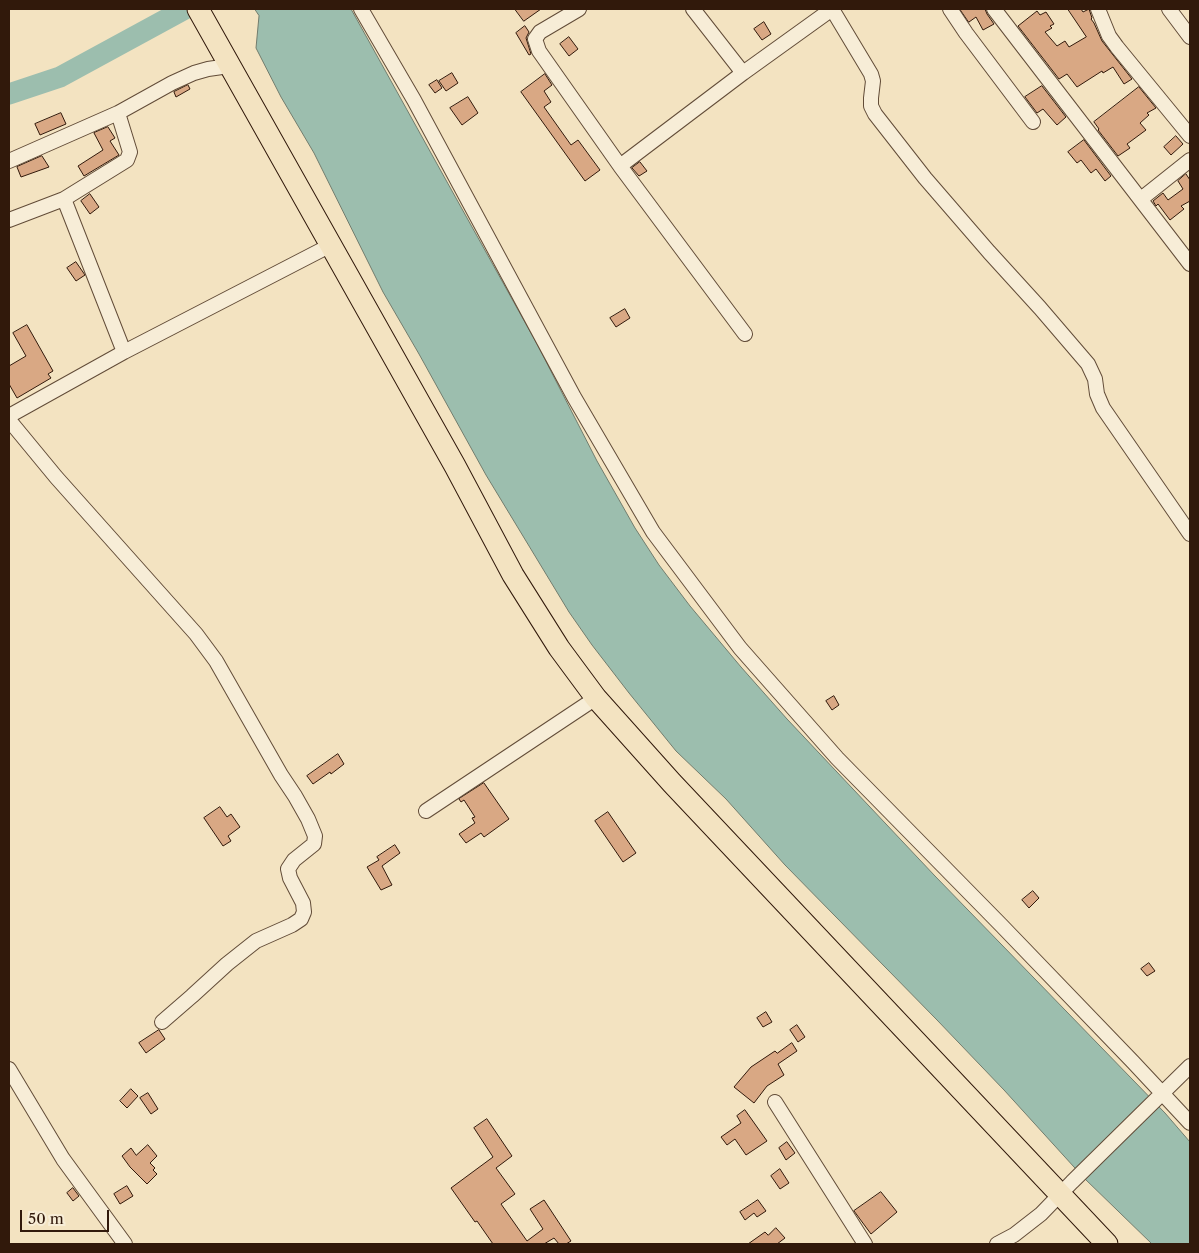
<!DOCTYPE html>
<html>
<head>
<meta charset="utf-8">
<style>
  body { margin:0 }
  #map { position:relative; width:1199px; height:1253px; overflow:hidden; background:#f3e3c1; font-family:"Libre Caslon Text",serif }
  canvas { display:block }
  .frame { position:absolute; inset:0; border:10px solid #31190b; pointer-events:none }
  .scale { position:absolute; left:20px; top:1210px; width:89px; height:22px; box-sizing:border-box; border:2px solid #31190b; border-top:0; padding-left:6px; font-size:15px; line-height:18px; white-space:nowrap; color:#31190b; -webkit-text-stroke:4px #f7edd7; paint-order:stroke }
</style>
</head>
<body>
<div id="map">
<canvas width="1199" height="1253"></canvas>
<div class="frame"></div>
<div class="scale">50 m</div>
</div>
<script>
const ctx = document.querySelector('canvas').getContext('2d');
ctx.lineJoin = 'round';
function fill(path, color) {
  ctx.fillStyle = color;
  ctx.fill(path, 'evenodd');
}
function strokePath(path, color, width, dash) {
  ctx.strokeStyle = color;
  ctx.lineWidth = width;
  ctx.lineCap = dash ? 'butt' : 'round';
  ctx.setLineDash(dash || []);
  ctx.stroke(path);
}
const water = new Path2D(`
  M255,9H351L537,344L597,461L635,528L659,565L690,606L741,667L787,719L935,876L1165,1113L1190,1142V1244H1152L1084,1178L1004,1090L937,1020L785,865L726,799L676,751L629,693L592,645L569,612L486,475L419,354L383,292L314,153L281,97L256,48L259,16Z`);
const river = new Path2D(`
  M9,94L60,77L185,9`);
const building = new Path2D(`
  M515,9H541L524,21Z
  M960,9H985L987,14L994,24L983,30L976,17L969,22Z
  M1068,9H1081L1083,12L1089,9L1092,18L1091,19L1094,23L1102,41L1132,79L1124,84L1113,67L1103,73L1102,71L1077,87L1067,74L1059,79L1018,26L1037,11L1040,15L1046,12L1054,24L1050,26L1052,28L1045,32L1057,46L1065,41L1069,47L1086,37Z
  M764,22L771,34L762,40L754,29Z
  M525,26L529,32L526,38L531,54L529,55L516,33Z
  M569,37L578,49L569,56L560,44Z
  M452,73L458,83L446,91L439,81Z
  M545,74L552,85L544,91L551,102L544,107L571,145L578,140L600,170L585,181L521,92Z
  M437,80L442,88L435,93L429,85Z
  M188,85L190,89L176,97L174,92Z
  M1042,86L1066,117L1057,125L1043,109L1037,113L1025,97Z
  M1139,87L1156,108L1147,113L1149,115L1140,123L1146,130L1127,144L1130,148L1118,156L1098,130L1099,129L1094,122Z
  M468,97L478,113L462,125L450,108Z
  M61,113L66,124L40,135L35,124Z
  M108,127L115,138L110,141L119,155L84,176L78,166L103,150L94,133Z
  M1176,136L1183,144L1171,155L1164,147Z
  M1084,140L1111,176L1105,181L1096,169L1091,173L1081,160L1077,163L1068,152Z
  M42,156L49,167L21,177L17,167Z
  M640,162L647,171L639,176L632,168Z
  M1186,174L1190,180V201L1181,206L1184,209L1170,220L1158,204L1156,206L1153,201L1163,193L1168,200L1183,189L1178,181Z
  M90,194L99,207L90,214L81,201Z
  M76,262L85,275L76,281L67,268Z
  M625,309L630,318L616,327L610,318Z
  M27,325L53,371L48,374L51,378L17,398L9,384V366L26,356L13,333Z
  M834,696L839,705L832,710L826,701Z
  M338,754L344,764L331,774L330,772L313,784L307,776Z
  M484,783L509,819L484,837L481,833L466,843L459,834L475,823L472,818L475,817L464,800L461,802L459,799Z
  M220,807L227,817L231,814L240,827L228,836L231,841L223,846L204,818Z
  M608,812L636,853L623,862L595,821Z
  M395,845L400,853L382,866L392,885L381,890L367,867L379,860L377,857Z
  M1033,891L1039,898L1029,908L1022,900Z
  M1149,963L1155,971L1147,976L1141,969Z
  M766,1012L772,1022L763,1027L757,1018Z
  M797,1025L805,1037L798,1042L790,1030Z
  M159,1030L165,1039L146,1053L139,1043Z
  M792,1043L797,1051L778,1064L784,1075L767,1086L754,1103L734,1087L751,1067L775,1051L777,1053Z
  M131,1089L138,1096L127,1108L120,1101Z
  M148,1093L158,1109L151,1114L140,1098Z
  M745,1110L767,1141L746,1155L735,1139L727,1145L721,1137L741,1123L737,1116Z
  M487,1119L512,1156L496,1168L515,1194L501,1204L527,1241L543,1229L530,1209L544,1200L571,1241L566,1244H559L554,1238L544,1244H493L477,1221L475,1222L451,1188L493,1157L474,1128Z
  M787,1142L795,1153L786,1160L779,1148Z
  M148,1145L157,1156L150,1163L155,1168L153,1170L157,1174L147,1184L130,1167L122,1156L131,1148L136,1155Z
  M780,1169L789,1183L780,1189L771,1176Z
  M127,1186L133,1196L120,1204L114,1194Z
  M73,1188L79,1196L73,1201L67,1193Z
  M881,1192L897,1212L871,1234L854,1211Z
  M758,1200L766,1211L757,1217L754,1213L745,1220L740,1212Z
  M776,1228L785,1238L777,1244H748L765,1232L768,1235Z`);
const street = new Path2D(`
  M361,9L414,100L574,397L653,532L740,648L837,758L1002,926L1133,1062L1190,1123
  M579,9L540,32L535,39L539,51L620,166
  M693,9L743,73
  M832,9L871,74L873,81L871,98V106L875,114L925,178L989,252L1040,308L1088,364L1095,379L1097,394L1103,408L1190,534
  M950,9L966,33L1033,122
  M994,9L1190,264
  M1098,9L1109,36L1117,47L1190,136
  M1169,9L1190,37
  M9,161L118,113L172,83L194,73L208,69L229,66
  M64,199L124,352
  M1141,199L1190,160
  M9,220L64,199L127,160L130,152L118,113
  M745,334L620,166L743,73L832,9
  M9,416L124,352L331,245
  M9,420L56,477L196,634L216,661L281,775L295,796L308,819L315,836L314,844L294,860L288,869L290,878L303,903L304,912L301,919L292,925L256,941L227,964L192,996L162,1022
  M426,811L596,698
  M9,1069L63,1159L125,1244
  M775,1102L865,1244
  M997,1244L1014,1235L1041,1214L1072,1182L1190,1066`);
const primary = new Path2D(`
  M198,9L455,466L513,575L559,648L596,698L672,783L1107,1244`);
fill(water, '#9cbeae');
strokePath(water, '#717c6d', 1);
strokePath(river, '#9cbeae', 21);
fill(building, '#d9a884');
strokePath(building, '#31190b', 1);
strokePath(street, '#624c38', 16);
strokePath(primary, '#31190b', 23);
strokePath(street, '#f7edd7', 14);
strokePath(primary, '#f3e3c1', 21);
</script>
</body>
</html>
